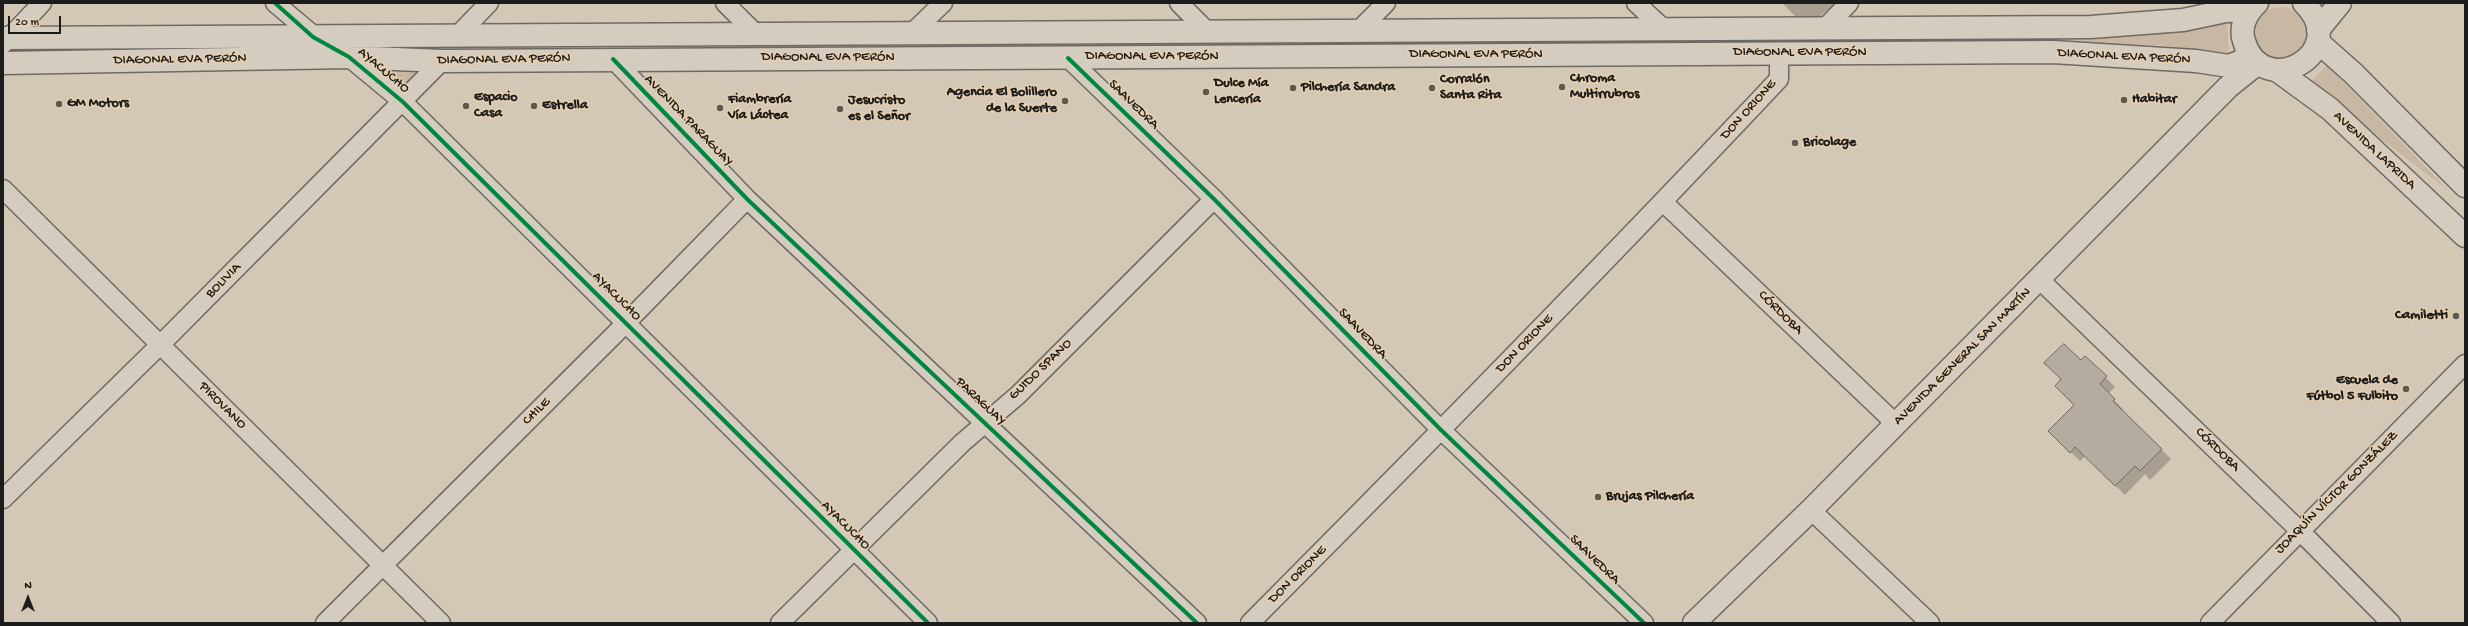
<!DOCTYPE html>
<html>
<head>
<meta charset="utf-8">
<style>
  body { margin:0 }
  #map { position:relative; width:2468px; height:626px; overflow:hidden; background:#d3c7b6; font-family:"Gochi Hand",sans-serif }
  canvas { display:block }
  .frame { position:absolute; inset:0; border:4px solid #1c1c1c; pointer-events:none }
  .north { position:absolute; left:8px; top:578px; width:40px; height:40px; -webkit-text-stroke:3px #e7cfb0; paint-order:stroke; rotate:0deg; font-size:11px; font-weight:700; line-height:16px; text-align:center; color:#1c1c1c }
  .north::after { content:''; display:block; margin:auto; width:14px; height:18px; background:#1c1c1c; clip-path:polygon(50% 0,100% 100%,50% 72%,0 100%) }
  .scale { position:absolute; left:8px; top:16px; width:53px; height:18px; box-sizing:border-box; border:2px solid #1c1c1c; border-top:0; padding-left:5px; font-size:12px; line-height:14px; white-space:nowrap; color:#1c1c1c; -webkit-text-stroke:3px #e7cfb0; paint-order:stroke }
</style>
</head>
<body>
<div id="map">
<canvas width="2468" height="626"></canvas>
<div class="frame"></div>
<div class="north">N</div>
<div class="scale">20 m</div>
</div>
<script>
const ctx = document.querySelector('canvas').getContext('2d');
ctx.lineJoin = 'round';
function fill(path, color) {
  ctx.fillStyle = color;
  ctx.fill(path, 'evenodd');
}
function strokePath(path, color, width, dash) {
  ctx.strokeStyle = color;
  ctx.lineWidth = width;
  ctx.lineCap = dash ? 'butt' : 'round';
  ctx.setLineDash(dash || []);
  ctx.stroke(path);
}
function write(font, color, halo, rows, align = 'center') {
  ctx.font = font + ' "Gochi Hand",sans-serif';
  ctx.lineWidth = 3;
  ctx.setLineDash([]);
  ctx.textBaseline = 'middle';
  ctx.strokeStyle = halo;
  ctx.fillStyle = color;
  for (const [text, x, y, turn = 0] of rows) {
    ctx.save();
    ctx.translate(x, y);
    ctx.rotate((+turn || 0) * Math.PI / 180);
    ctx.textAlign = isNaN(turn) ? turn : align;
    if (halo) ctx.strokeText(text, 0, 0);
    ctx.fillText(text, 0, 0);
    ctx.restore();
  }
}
const green = new Path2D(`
  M2255 33a26 26 0 1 1 52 0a26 26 0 1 1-52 0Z
  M2227,20L2229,55L2160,45L2058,44V39L2182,31Z
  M2327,65L2449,191L2309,84Z
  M424,70L405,88L384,72Z`);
const shadow = new Path2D(`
  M1782,3H1836L1812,23L1799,20Z
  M2085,357L2115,387L2108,394L2123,409L2122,411L2171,459L2150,480L2145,474L2125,495L2085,456L2080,461L2050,431L2076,405L2081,361Z`);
const building = new Path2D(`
  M2064,344L2081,360L2085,356L2107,376L2100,384L2115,399L2113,401L2162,449L2140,471L2135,466L2115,486L2075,447L2070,453L2048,431L2074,405L2055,386L2061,379L2044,363Z`);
const minor = new Path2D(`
  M275,3L319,40
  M725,3L755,33
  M1179,3L1208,32
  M1636,3L1664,29
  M1825,28L1849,3
  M1359,30L1386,3
  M913,32L943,3
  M457,36L489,3
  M3,44L42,3
  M345,54L403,102L928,623
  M1068,58L1214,199L1441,430L1644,623
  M613,59L747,199L1197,623
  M3,189L441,623
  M1663,202L1896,424
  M2040,280L2300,531L2391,623
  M3,499L161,344L442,61
  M1811,510L1930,623
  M325,623L627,322L747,199
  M780,623L962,443L1018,395L1214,199
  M1250,623C1428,444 1606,263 1779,79V53
  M2210,623L2465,364`);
const tertiary = new Path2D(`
  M1694,623L1811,510L2228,87L2258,63`);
const secondary = new Path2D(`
  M2318,42L2353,73L2465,186
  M2278,71L2330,109L2465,236`);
const primary = new Path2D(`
  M2257,3C2247,12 2239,27 2244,41C2262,103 2354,53 2304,3
  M2318,30L2340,3
  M3,38L2091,27L2183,20L2226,11L2250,10
  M3,63L349,57L442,61L2053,52L2196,61L2229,66L2252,57`);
const cycleway = new Path2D(`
  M275,3L313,37L349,57L403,102L928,623
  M1068,58L1214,199L1441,430L1644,623
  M613,59L747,199L1197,623`);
const markers = [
  [1562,87,4,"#5c5852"],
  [1293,88,4,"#5c5852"],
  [1432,88,4,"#5c5852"],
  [1206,92,4,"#5c5852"],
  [2124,100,4,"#5c5852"],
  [1065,101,4,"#5c5852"],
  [59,104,4,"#5c5852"],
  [466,106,4,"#5c5852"],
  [534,106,4,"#5c5852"],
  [720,108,4,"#5c5852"],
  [840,109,4,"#5c5852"],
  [1795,143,4,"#5c5852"],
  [2456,316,4,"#5c5852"],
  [2406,389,4,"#5c5852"],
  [1598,497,4,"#5c5852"]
];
const streetNames = [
  ["DIAGONAL EVA PERÓN",1800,53],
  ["DIAGONAL EVA PERÓN",1476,55],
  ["DIAGONAL EVA PERÓN",1152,57],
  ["DIAGONAL EVA PERÓN",2124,57,3],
  ["DIAGONAL EVA PERÓN",828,58],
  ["DIAGONAL EVA PERÓN",180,60,-1],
  ["DIAGONAL EVA PERÓN",504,60,-1],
  ["AYACUCHO",383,71,40],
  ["SAAVEDRA",1133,105,44],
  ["DON ORIONE",1749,110,-48],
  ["AVENIDA PARAGUAY",688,121,46],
  ["AVENIDA LAPRIDA",2374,151,43],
  ["BOLIVIA",224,281,-45],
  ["AYACUCHO",616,297,45],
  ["CÓRDOBA",1780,313,44],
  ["SAAVEDRA",1362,334,46],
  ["DON ORIONE",1525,344,-46],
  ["AVENIDA GENERAL SAN MARTÍN",1963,357,-45],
  ["GUIDO SPANO",1041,370,-44],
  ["PARAGUAY",980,402,43],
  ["PIROVANO",222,406,45],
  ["CHILE",537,412,-45],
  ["CÓRDOBA",2217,450,44],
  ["JOAQUÍN VÍCTOR GONZÁLEZ",2337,493,-45],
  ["AYACUCHO",845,526,45],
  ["SAAVEDRA",1594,560,44],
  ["DON ORIONE",1298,575,-45]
];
const poiNames = [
  ["Chroma",1570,79],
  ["Multirrubros",1570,95],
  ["Corralón",1440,80],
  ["Santa Rita",1440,96],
  ["Dulce Mía",1214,84],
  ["Lencería",1214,100],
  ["Pilchería Sandra",1301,88],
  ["Agencia El Bolillero",1057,93,"right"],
  ["de la Suerte",1057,109,"right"],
  ["Espacio",474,98],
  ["Casa",474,114],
  ["Fiambrería",728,100],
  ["Vía Láctea",728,116],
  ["Habitar",2132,100],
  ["Jesucristo",848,101],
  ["es el Señor",848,117],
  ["GM Motors",67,104],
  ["Estrella",542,106],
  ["Bricolage",1803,143],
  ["Camiletti",2448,316,"right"],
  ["Escuela de",2398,381,"right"],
  ["Fútbol 5 Fulbito",2398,397,"right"],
  ["Brujas Pilchería",1606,497]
];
fill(green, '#c8b8a3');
fill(shadow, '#0003');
fill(building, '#b5aca0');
strokePath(building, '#6e6961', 1);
strokePath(minor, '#6e6961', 21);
strokePath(tertiary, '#6e6961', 25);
strokePath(secondary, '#6e6961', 25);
strokePath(primary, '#6e6961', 25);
strokePath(minor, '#d5ccc0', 18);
strokePath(tertiary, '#d5ccc0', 22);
strokePath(secondary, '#d5ccc0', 22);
strokePath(primary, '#d5ccc0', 22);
strokePath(cycleway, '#00873e', 4);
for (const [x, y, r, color] of markers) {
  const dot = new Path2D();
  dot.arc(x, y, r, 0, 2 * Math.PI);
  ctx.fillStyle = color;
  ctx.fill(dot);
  strokePath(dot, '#e7cfb0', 1.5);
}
write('14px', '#1c1c1c', '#e7cfb0', streetNames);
write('bold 14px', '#1c1c1c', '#e7cfb0', poiNames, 'left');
</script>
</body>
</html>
